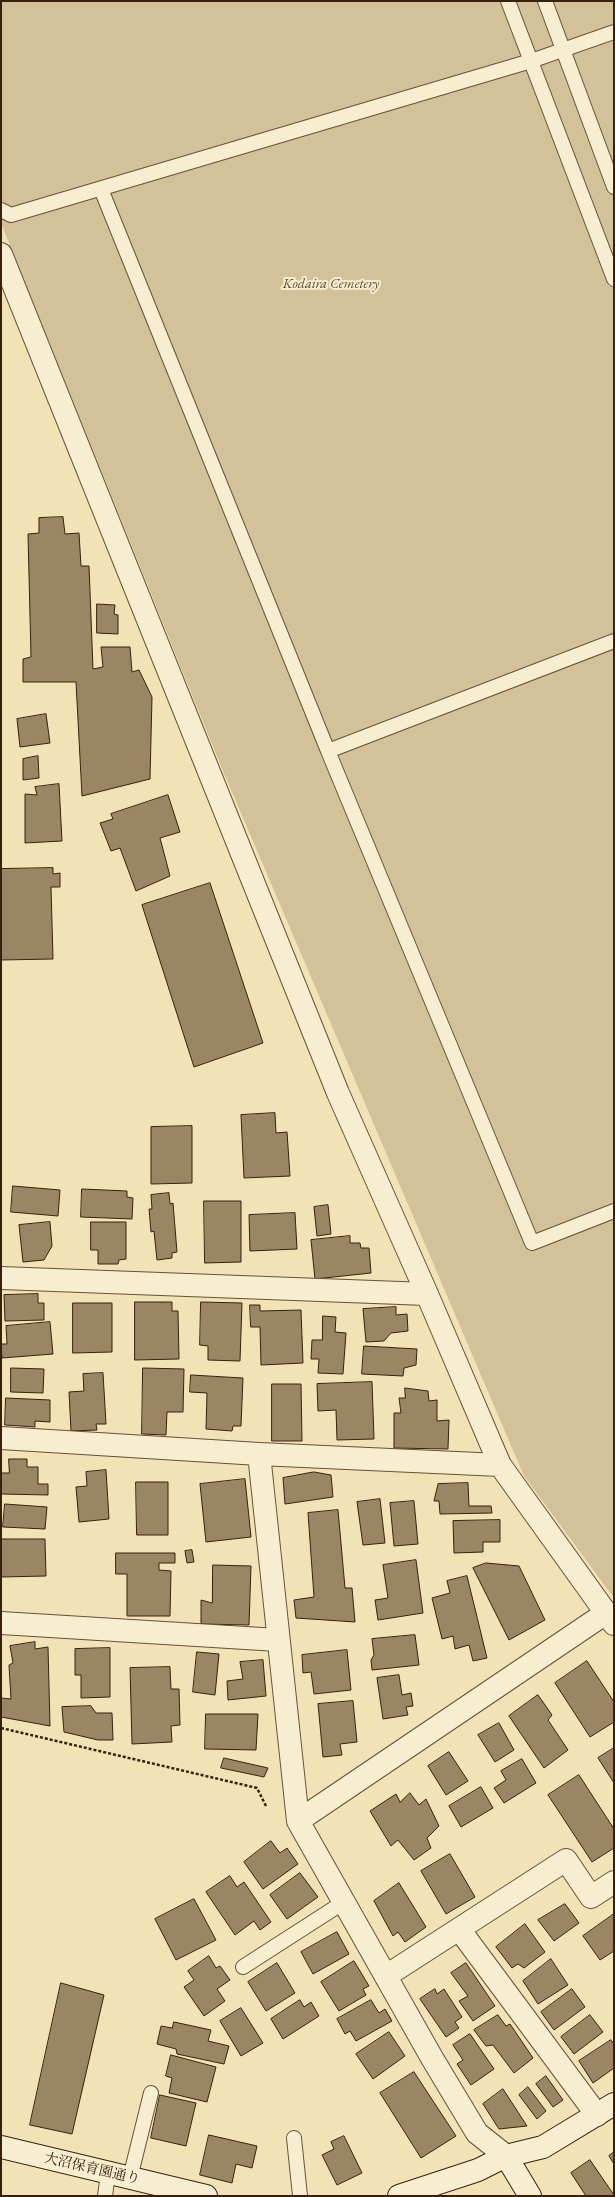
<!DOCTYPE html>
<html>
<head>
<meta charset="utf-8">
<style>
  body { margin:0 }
  #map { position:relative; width:615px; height:2197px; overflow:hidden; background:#f2e3b6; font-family:"EB Garamond",serif }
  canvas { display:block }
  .frame { position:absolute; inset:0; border:2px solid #3a200c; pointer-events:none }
</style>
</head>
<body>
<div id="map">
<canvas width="615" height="2197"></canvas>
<div class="frame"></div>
</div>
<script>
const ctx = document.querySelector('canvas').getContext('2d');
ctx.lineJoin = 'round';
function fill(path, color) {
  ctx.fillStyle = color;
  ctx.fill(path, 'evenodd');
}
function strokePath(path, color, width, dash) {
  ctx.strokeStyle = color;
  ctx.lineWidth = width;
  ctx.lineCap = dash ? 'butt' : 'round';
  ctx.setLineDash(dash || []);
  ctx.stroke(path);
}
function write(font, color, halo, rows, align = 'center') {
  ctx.font = font + ' "EB Garamond","Noto Serif JP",serif';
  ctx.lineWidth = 4;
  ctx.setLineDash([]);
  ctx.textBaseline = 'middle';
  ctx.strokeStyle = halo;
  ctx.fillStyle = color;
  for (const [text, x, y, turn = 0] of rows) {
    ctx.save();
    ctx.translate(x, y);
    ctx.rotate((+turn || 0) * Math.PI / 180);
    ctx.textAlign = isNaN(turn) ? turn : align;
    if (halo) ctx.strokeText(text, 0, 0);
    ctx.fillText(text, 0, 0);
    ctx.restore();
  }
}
const green = new Path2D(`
  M1,1H614V1598L524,1476L220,764L1,223Z`);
const building = new Path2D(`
  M63,517L65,534L79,533L81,566H89L93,669L103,667L101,647H130L132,672L139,670L152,697L150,779L82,796L76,682H23V659L31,657L28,534L39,533V518Z
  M97,604L115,605L114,614L118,615V634L97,633Z
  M46,714L50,743L20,747L17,719Z
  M38,756L39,778L23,780V759Z
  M59,784L62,841L25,843V794L37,795L35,787Z
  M168,795L180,832L160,838L170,876L136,891L120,848L111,851L100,823L113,819L111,814Z
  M53,868V874L60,873V887H51L53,959L1,960V869Z
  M210,883L263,1043L194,1067L142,905Z
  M275,1113L276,1133L287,1132L290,1176L244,1178L241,1115Z
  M192,1126V1183L151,1184V1127Z
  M13,1186L60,1190L58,1216L11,1212Z
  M82,1189L127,1191V1197L133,1198L132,1219L81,1217Z
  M169,1193L170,1204L173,1203L177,1252L172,1253V1258L157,1260L154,1231L151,1232L149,1209H152L151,1195Z
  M204,1201H241V1262L205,1263Z
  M328,1205L331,1234L317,1236L314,1207Z
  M295,1213L297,1249L250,1251L249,1215Z
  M50,1222L52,1246L44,1260L23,1262L19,1225Z
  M91,1222H126V1259L119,1260L118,1264H98V1250H91Z
  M350,1236V1243H360L361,1248H369L371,1273L315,1279L311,1240Z
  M38,1294V1303H44V1320L5,1321L4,1295Z
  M135,1302H172V1311H178L179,1359L135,1360Z
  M201,1302L242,1303L240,1361L208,1360V1346L200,1345Z
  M73,1303H112V1352L73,1353Z
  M250,1305H260V1311L301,1310L303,1363L261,1365L260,1327H251Z
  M396,1307V1315L407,1314L408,1331L391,1333L384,1341L366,1342L363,1309Z
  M323,1316L336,1317L335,1332L346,1333L343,1374L318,1373L319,1359H311L312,1340H322Z
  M50,1322L53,1354L2,1358L1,1344H7L6,1326Z
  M364,1346L417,1349L416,1365L404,1368L403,1376L362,1374Z
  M11,1368L44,1369L43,1393L11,1392Z
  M143,1368L184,1369L183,1412H167L166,1435L142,1434Z
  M103,1373L106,1424H96L97,1430L71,1431L69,1392L84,1391L83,1374Z
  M191,1375L243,1378L241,1426H233L232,1431L206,1429L207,1393L190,1392Z
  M372,1382L374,1439L337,1440L336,1410L318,1411L317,1384Z
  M272,1384H301L302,1441H272Z
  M405,1388L428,1391L429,1401L437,1400V1421L449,1420L448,1449L394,1448V1413H401L399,1398H405Z
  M6,1398L50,1400V1422L35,1421V1427L5,1425Z
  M9,1459H27V1467H38V1484H48V1495L1,1494V1473H9Z
  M106,1470L109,1519L79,1522L76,1487L87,1486L86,1472Z
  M314,1472L331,1475L333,1497L285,1504L283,1478Z
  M245,1479L251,1537L206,1542L200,1484Z
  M136,1482H168V1535H137Z
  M468,1483L469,1506H491L492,1513L440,1514L439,1501H434L438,1484Z
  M380,1499L385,1543L363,1545L357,1502Z
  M414,1501L418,1544L394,1546L390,1503Z
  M5,1504L47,1507L45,1529L3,1527Z
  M338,1510L345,1588H352L355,1622L296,1618L294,1600L314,1597L308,1513Z
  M500,1520V1542H483V1552L454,1553L453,1521Z
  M1,1539H45L46,1576L1,1577Z
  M192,1550L194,1562L187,1563L185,1551Z
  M116,1553H175V1563H159V1570L171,1571L170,1616H127V1574H116Z
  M416,1560L423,1613L378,1620L375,1600L388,1598L383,1565Z
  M486,1563L519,1566L545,1620L509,1640L473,1568Z
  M213,1565L251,1566L249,1625L201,1624V1600L212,1603Z
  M467,1576L487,1658L473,1661L469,1645L455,1649L453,1636L442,1639L432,1598L450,1593L447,1581Z
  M415,1635L419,1665L372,1670L371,1660L374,1655L372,1639Z
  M35,1642V1649L48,1647L50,1726L1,1717V1698L11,1699L9,1665L13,1663L10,1646Z
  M110,1648V1697L81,1698V1675H75V1649Z
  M347,1650L351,1690L314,1694L311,1672L303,1673L302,1655Z
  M197,1652L219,1654L215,1695L193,1692Z
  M263,1660L266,1696L228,1700L227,1681L243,1679L240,1662Z
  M587,1661L614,1702V1722L590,1737L555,1683Z
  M170,1667L171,1689H179L180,1725L171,1726L172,1742L132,1744L130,1668Z
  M399,1675L402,1695L411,1693L413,1706L406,1707L408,1715L383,1719L377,1678Z
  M538,1695L552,1715L548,1720L568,1750L544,1768L509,1716Z
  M353,1701L357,1742L340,1744L342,1755L323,1757L318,1704Z
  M91,1706L96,1713H112L113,1740H98L64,1732L62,1707Z
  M206,1714H258L256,1750L205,1749Z
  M499,1723L514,1750L495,1762L478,1735Z
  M614,1748V1783L598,1758Z
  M449,1752L468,1781L446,1795L428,1766Z
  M224,1758L268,1768L264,1777L221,1768Z
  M522,1759L536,1783L504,1803L494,1788L506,1780L501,1771Z
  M579,1775L614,1829V1848L592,1862L548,1795Z
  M481,1787L493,1808L461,1827L449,1806Z
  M410,1793L419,1805L426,1799L439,1826L427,1838L431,1848L414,1860L398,1840L391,1846L370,1811L396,1794L400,1802Z
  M271,1841L280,1853L287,1848L298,1864L263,1889L244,1862Z
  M450,1854L475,1897L446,1914L421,1871Z
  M300,1873L318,1897L287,1919L270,1895Z
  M230,1876L237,1887L244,1882L271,1922L260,1930L254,1921L235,1935L206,1892Z
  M399,1883L426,1927L405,1942L398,1932L393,1936L374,1901Z
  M194,1899L216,1940L176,1960L155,1919Z
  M565,1904L579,1923L554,1941L538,1920Z
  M614,1914V1951L600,1960L583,1936Z
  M525,1924L545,1952L524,1968L518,1964L512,1968L496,1947Z
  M337,1932L349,1954L313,1974L301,1952Z
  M209,1956L216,1968L220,1966L230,1980L217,1989L225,2001L204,2016L184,1987L194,1980L188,1971Z
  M551,1959L568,1985L538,2004L523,1981Z
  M354,1961L369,1986L363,1989L366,1995L339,2011L321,1982Z
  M277,1963L295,1993L266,2011L248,1982Z
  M466,1963L495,2006L473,2021L459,2001L468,1996L451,1973Z
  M61,1983L104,1995L72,2134L30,2125Z
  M435,1989L437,1994L444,1989L462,2017L455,2022L459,2028L446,2037L420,1999Z
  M572,1989L585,2007L554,2030L541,2012Z
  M300,2000L304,2007L311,2002L319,2016L283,2039L271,2019Z
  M371,2000L379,2013L385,2009L392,2021L356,2041L350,2031L345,2034L337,2019Z
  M241,2008L263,2043L241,2056L220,2021Z
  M498,2015L506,2026L510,2024L533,2058L514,2073L493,2045L486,2046L474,2030Z
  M590,2015L603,2032L574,2054L561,2037Z
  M174,2022L211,2030L208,2041L229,2046L224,2064L177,2054L176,2049L157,2044L161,2026L172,2028Z
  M389,2032L405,2056L373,2079L356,2054Z
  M470,2034L494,2069L471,2085L457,2064L463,2060L453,2045Z
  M611,2040L614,2044V2068L593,2083L579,2061Z
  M171,2055L216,2067L207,2102L169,2093L172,2078L166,2076Z
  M414,2072L456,2136L421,2158L380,2093Z
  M546,2076L563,2100L553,2107L536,2084Z
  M528,2087L546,2111L537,2119L519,2095Z
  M503,2089L527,2126L499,2129L483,2104Z
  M160,2095L196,2103L186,2146L151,2138Z
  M209,2135L257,2146L252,2168L236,2164L232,2183L200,2175Z
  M344,2136L362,2173L337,2185L322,2155L334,2149L331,2142Z
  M614,2152V2164L609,2156Z
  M590,2160L614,2195V2196H586L571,2173Z`);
const path = new Path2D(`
  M1,1728L257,1788L266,1806`);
const lane = new Path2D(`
  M508,1L614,279
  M545,1L614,187
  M101,189L328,751
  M1,210L11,215L531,61L614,32
  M614,641L328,751L532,1243L614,1211
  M243,1967L344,1902
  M294,2138L300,2196
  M130,2178L151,2093
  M105,2196L108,2173`);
const street = new Path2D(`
  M1,254L338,1093L427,1294L500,1465L614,1624
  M1,1278L427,1294
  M1,1438L259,1454L500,1465
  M259,1454L298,1821L432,2058L477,2133L506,2156
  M1,1623L278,1640
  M298,1821L606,1613
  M459,1929L597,2115
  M386,1976L566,1860L591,1897L614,1882`);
const secondary = new Path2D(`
  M1,2147L206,2196
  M506,2156L530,2196
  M399,2196L478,2170L506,2156L543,2147L614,2104`);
const parkNames = [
  ["Kodaira Cemetery",331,284]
];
const streetNames = [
  ["大沼保育園通り",92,2169,13]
];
fill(green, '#d3c299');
fill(building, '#9a8564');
strokePath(building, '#3a200c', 1);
strokePath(lane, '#685136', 16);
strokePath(street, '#685136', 24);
strokePath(secondary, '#3a200c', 24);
strokePath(path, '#3a200c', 2.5, [3, 2]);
strokePath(lane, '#f7edd0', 14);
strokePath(street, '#f7edd0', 22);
strokePath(secondary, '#f7edd0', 22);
write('italic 14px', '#60482f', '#f7edd0', parkNames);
write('14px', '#3a200c', '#f7edd0', streetNames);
</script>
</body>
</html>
